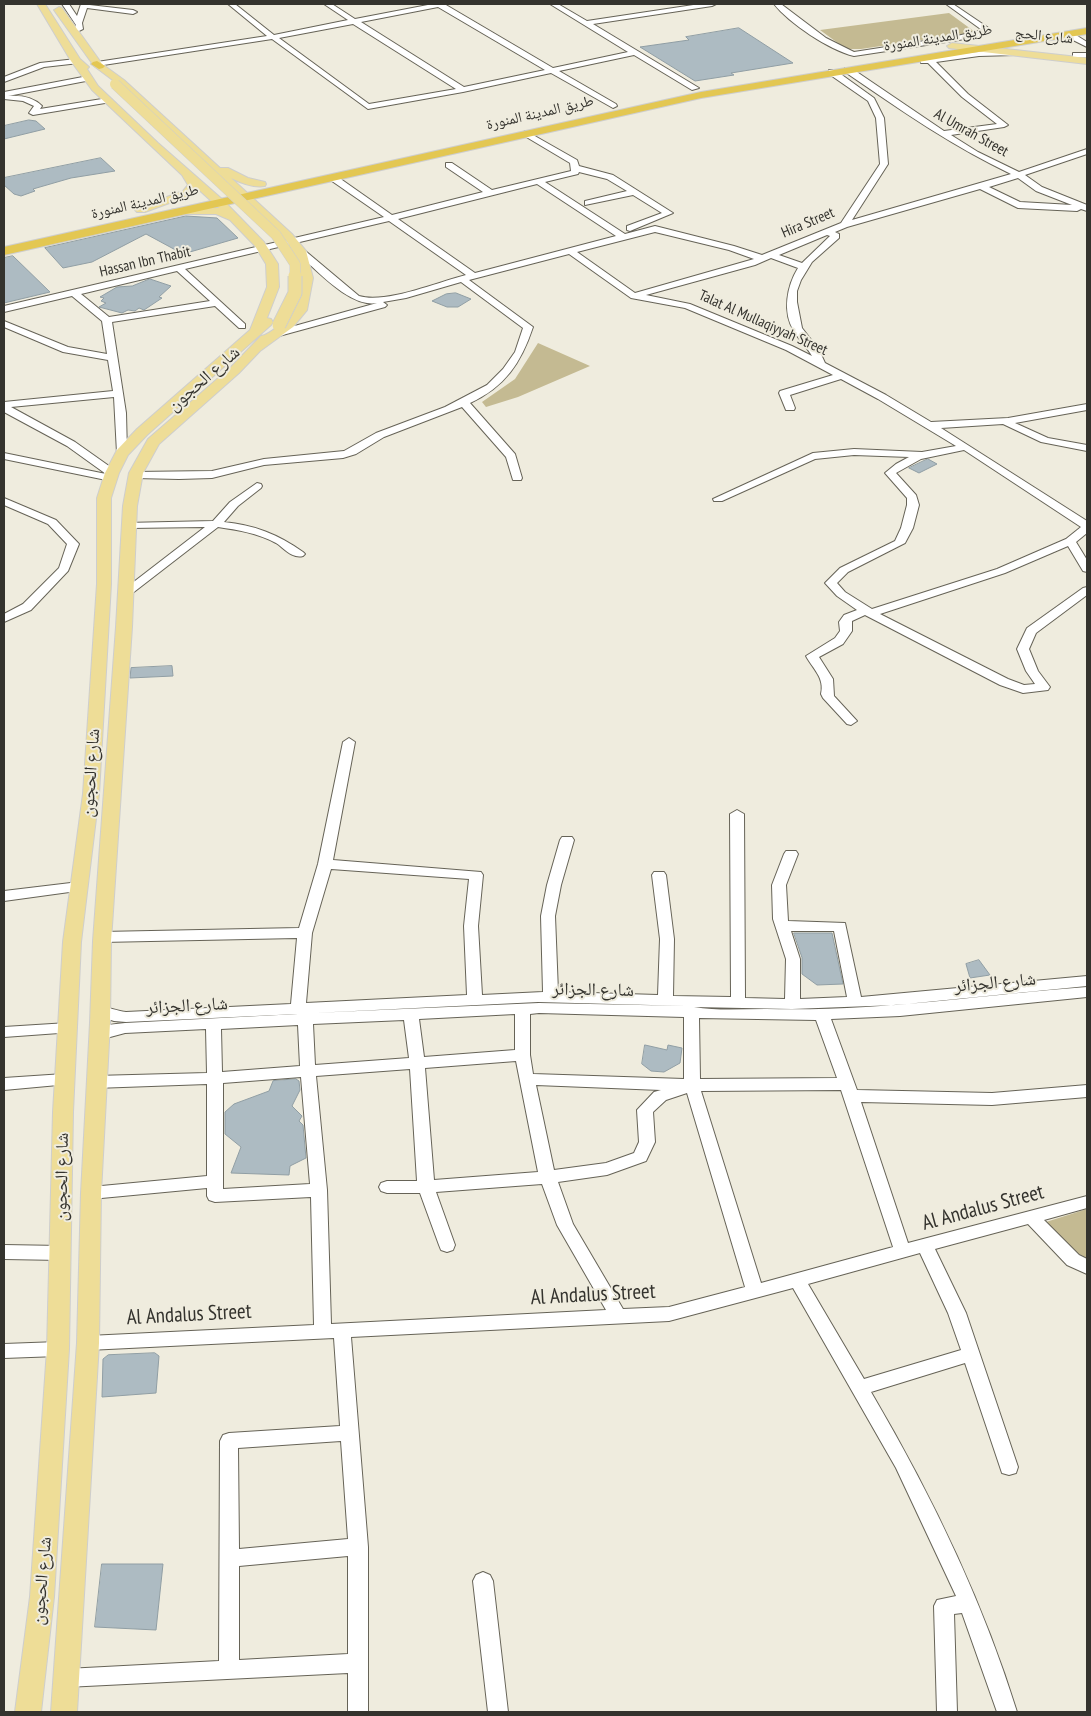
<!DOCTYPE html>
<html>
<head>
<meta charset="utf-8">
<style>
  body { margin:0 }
  #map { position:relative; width:1091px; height:1716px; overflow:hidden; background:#efecde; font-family:"PT Sans Narrow",sans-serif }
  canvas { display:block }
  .frame { position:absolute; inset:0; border:5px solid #34332e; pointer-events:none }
</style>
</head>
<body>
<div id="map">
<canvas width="1091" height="1716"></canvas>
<div class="frame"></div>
</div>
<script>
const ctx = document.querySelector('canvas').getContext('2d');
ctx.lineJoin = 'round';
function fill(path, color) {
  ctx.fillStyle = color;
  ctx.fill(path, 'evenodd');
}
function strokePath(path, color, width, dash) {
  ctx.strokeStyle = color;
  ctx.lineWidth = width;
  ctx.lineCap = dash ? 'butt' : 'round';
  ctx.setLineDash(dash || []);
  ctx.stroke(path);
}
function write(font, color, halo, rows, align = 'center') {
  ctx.font = font + ' "PT Sans Narrow","Noto Naskh Arabic",sans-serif';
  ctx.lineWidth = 4;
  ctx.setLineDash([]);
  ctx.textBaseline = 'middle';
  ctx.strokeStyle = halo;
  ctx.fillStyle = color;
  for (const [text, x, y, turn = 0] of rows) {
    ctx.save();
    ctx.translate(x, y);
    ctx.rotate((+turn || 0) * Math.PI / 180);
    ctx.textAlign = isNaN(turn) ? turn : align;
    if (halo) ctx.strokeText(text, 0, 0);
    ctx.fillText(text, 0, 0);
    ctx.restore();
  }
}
const green = new Path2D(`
  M949,13L975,32L861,49H846L820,30Z
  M538,343L590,366L518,397L486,407L482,402L515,379Z
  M1087,1209V1258L1077,1253L1046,1222Z`);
const building = new Path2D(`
  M739,28L793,63L731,73L734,75L695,81L640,47L689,40L686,37Z
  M29,120L36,121L45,129L4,139V126Z
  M101,158L115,171L71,178L33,189L35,191L21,196L14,194L4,185V178Z
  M186,216L217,218L238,238L183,254L146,234L92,262L63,268L45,248Z
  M13,256L50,292L4,303V258Z
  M150,279L171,286L159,297L162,298L144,310L139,308L135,311L128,310L122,313L99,307L106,303L101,301L104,298L100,297L117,287L132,286Z
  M456,293L471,299L458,307H447L432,301L446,294Z
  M928,459L937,464L919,473L909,468Z
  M172,666L173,676L130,678L131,668Z
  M794,933H832L843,984L817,985L802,974V958Z
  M979,960L990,975L970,978L966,964Z
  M645,1045L667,1050L668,1045L682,1048L680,1063L664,1072L651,1071L642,1064Z
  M296,1079L299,1081L300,1090L292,1106L302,1116L299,1121L303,1125L306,1158L290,1166L289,1175L231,1173L241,1147L225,1134V1112L234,1104L269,1091L273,1081Z
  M155,1353L159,1356L156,1393L102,1397L103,1359L108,1355Z
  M102,1564H163L156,1630L95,1627Z`);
const minor = new Path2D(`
  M62,4H69L77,16L81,4L133,10L137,12L133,14L87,8L82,23L83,29L79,31L75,29L76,25Z
  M228,4H235L274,35L348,20L324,4H332L355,19L433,4H446V5L553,68L628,52L550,4H558L587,21L700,4H716L712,6L593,24L699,88L692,90L634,55L559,71L616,104L617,106L613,108L551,73L463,92L368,109L272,39L97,66L93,64L97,62L267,36ZM438,7L545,70L464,87L361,22ZM353,24L456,89L369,104L279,38Z
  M774,4H781L826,38L854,52L957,36L982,30L946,4H953L990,29L988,34L959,40L854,56C829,50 789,23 774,4Z
  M1065,32H1071L1087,42V47L1065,36Z
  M1017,51L1018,53L1014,55L979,56L936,62L968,94L1008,125L1004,127L951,135L978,152L1019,172L1087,149V154L1025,175L1042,187L1087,205V211L1081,209L1077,211L1018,208L980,189L847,227L835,232L839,234V238L812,262L801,280L797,291V302L802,328L819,350L825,363L886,395L931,422L1008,418L1087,404V410L1015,423L1048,438L1087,445V451L1041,442L1003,424L941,428L1087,521V533L1076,542L1087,560V572L1083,571L1068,546L1005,573L880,614L1008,679L1024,685L1035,684L1026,671L1017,649L1027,628L1083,588L1087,587V595L1036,633L1029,649L1038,671L1050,687L1048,690L1023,693L1000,685L865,615L852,621V631L843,644L819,657L833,679L834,696L857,721L851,725L847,724L823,698L821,694C825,678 813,669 806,656L835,638L840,631L839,622L844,615L857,610L837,596L825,583L840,568L895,541L901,528L907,505V498L885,473L896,464L909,457L854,455L815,459L722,501H714L713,499L813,453L854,449L922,452L956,446L878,399L841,379L790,395L795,408L794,410H786L779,393L780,391L833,375L786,350L685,308L631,298L569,254L469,280L533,327C521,363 505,387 470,403L515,454L522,478L521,480H513L506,457L462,407L384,437L356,454L343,458L264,465L212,478L179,479L135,478L130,475L135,472L212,471L264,459L344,451L376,433L445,407L487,385L503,369L515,352L523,328L461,282L406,298L383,302L387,305L385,307L279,336H273V332L377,303C350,308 317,270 297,253V249H303L359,296C386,304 438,282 466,275L389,221L185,269L245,324V328H239L215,306L112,322L126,413L127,453L126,455L122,456L117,453L114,397L11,407L75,442L116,471L117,473L114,476L116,478L115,480L111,481L4,459V453L106,474L67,446L4,412V402L113,391L108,360L63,352L4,327V321L68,347L107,354L102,321L72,296L4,312V306L384,217L329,179V175H335L392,215L483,192L446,167V163H452L492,190L571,171L570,163L523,135L522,133L526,131L577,160L579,166L613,175L673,213L630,231L627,230V226L662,213L633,195L585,205V201L627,191L607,179L579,172L578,174L545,182L625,234L655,226L734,246L762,255L841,223L880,164L876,118L868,101L829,74V70H835L874,98L884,118L888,164L852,220L1011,174C952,146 899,109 845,72V68H851L944,131L997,124L962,97L928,63H921V59L979,52ZM1018,178L1036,191L1072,205L1020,202L989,187ZM537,184L616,236L475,273L398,219ZM655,232L729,250L754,259L635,293L577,252ZM827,235L830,236L802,263L779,255ZM771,258L798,268C787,286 782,312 794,331C799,340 807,347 812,356L792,346L690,304L646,295L755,265ZM177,271L210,301L109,317L81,294ZM964,450L1081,527L1066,539L997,569L872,609L845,592L837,583L848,572L905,543L913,528L919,505L916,495L896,473L921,459Z
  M1073,53H1087V57H1073Z
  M76,59L80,61L79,63L44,67L4,82V77L40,63Z
  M88,76H91V80L8,96C21,95 33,97 42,106L40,109L108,98L112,100L111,102L33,115L29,113L34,106L23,101L4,99V92Z
  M257,483L261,484L262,486L261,488L238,506L224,522C254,525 278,534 303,552L305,554L303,556C292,559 284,548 276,543C257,533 238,530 218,527L130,595H122L120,593L122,591L205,527L129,528L125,527L123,525L125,523L213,521L230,502Z
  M4,498L56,520L79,544L68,571L31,610L4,622V614L23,604L59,568L67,544L48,524L4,505Z
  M349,738L355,742L333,860L481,872L483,875L478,926L482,995L543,992L541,916L547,885L560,840L562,837H572L574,840L561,885L555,916L558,992L658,995L660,939L652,875L654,872H664L666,875L674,939L673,996L731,997L730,814L737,810L744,814L745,998L785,999L786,959L773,919L772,885L784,854L786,851H796L798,854L786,885L788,921L845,923L861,997L1087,976V986L896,1005L792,1009L694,1007C717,1011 742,1009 766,1009C874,1012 980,995 1087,987V997L900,1016L831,1019L857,1090L992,1093L1087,1085V1097L992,1105L861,1102L908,1243L1087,1196V1208L1044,1220L1079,1255L1087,1259V1274L1067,1265L1028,1224L935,1249L966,1313L1018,1467L1016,1473L1009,1475L1002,1473L1000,1467L965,1363L871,1392C931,1494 982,1599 1017,1712H997L962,1613L954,1614L957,1712H937L934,1606L937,1600L956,1596L896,1468L793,1288L669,1321L351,1337L368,1547V1712H348V1673L66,1687L59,1685L56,1678L59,1671L66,1669L219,1661L220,1441L223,1435L229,1433L340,1426L334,1338L88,1350L82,1348L79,1343L82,1338L88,1336L314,1325L311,1197L215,1202L209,1200L207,1196V1188L91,1199L85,1197L83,1193L85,1189L91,1187L207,1176V1084L95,1088L90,1086L87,1082L90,1078L95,1076L207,1073L206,1029L125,1033L99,1040L94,1039L91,1035C98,1025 114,1024 125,1023L298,1014L126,1022L114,1021L95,1015L93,1011L95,1007C104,1005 116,1011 126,1012L291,1004L297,938L102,942L97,940L95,937L97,934L102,932L299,928L318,864L343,742ZM331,869L469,879L464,926L467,995L306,1003L312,933ZM791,931H834L847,997L800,999V959ZM538,1002L689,1006L539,1003L313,1013ZM539,1013L684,1017V1079L533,1074L530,1055V1014ZM515,1014V1050L424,1057L419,1019ZM699,1018L816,1020L837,1078L700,1079ZM404,1020L409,1058L315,1065L313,1024ZM298,1025L300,1066L222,1072L221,1029ZM516,1061L538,1172L434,1180L425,1068ZM410,1069L417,1181H387L381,1183L379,1187L381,1191L387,1193H420L439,1245L441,1250L447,1252L453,1250L455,1245L436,1192L542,1184L557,1225L606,1310L331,1324L327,1190L316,1076ZM301,1077L310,1184L223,1189V1083ZM536,1085L661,1090L654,1092L637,1110L639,1142L634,1153L606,1163L554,1170ZM841,1090L893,1247L761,1283L701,1091ZM687,1093L745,1287L669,1307L623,1309L573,1224L558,1182L607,1175L646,1161L655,1142L653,1112L666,1100ZM920,1253L948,1313L961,1350L864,1379L808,1284ZM341,1441L348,1539L239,1549L238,1448ZM348,1556V1654L239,1660V1566Z
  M79,882L84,884L86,887L84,890L4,901V891Z
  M68,1023L73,1024L76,1028L73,1032L4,1037V1027Z
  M64,1074L69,1076L72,1080L69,1084L4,1090V1078Z
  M4,1245L61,1246L67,1248L69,1253L67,1258L61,1260L4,1259Z
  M58,1342L64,1344L67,1349L64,1354L58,1356L4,1358V1344Z
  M483,1572L490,1575L493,1581L508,1712H488L473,1581L476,1575Z`);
const major = new Path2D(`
  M37,4H45L80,59L89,67L87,69L98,86L158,143L223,200L264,242L278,264L279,287L267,318L271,319L273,322L271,325L147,435L128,455L119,473L111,498V584L99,794L81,942L73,1112L69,1349L54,1597L41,1712H15L30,1597L47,1349L53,1112L63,942L83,794L97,584V498L105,473L117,450L137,429L250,330L267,287L266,264L255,246L230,220L216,214H171L169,212L171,210L175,209L219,208L197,188L191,195L145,212H137L135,210L137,208L183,191L188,185L182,175L92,90L71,61Z
  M59,7L62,8L102,64L124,80L220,168H228L248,178L265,182L266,184L265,186C254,188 241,183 231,178L292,234L306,251L313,278L307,310L293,327L260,351L239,373L159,444L143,473L137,506L132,627L111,941L110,1023L101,1193L99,1343L77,1712H51L77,1343L81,1193L90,1023L93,941L116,627L123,506L129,473L148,439L231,367L261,336C267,335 272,331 277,327C307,304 306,266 284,238L118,84L94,66L54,10Z
  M952,43L1087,58V64L949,48L947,46Z`);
const highway = new Path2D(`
  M1087,28V34L701,98L4,255V247L701,92Z
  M97,61L105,66L103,68L99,69L91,64L93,62Z`);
const majorBridgeFar1 = new Path2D(`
  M115,84L276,235L295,264V277`);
const majorBridge = new Path2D(`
  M279,325L295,293V276`);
const farStreetnames = [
  ["شارع الحج",1044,36,6],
  ["طريق المدينة المنورة",938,38,-9],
  ["طريق المدينة المنورة",540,113,-13],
  ["Al Umrah Street",971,133,29],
  ["طريق المدينة المنورة",145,202,-13],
  ["Hira Street",808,223,-23],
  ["Hassan Ibn Thabit",145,262,-13],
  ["Talat Al Mullaqiyyah Street",763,323,24]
];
const streetNames = [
  ["شارع الحجون",204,379,-41],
  ["شارع الحجون",91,773,-86],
  ["شارع الجزائر",995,983,-5],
  ["شارع الجزائر",593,990,1],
  ["شارع الجزائر",187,1006,-3],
  ["شارع الحجون",62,1177,-89],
  ["شارع الحجون",42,1581,-85]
];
const nearStreetnames = [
  ["Al Andalus Street",983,1208,-15],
  ["Al Andalus Street",593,1295,-3],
  ["Al Andalus Street",189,1315,-3]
];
fill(green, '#c4ba92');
fill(building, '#adbbc2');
strokePath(building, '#909ea4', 1);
strokePath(minor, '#666357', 2);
strokePath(major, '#cececd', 2);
strokePath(highway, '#cececd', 2);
fill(minor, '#fff');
fill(major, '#eedd97');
fill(highway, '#e3c752');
strokePath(majorBridgeFar1, '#cececd', 11, []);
strokePath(majorBridge, '#cececd', 15, []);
strokePath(majorBridgeFar1, '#eedd97', 10);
strokePath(majorBridge, '#eedd97', 13);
write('15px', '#34332e', '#efecde', farStreetnames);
write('18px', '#34332e', '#efecde', streetNames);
write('21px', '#34332e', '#efecde', nearStreetnames);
</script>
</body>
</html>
